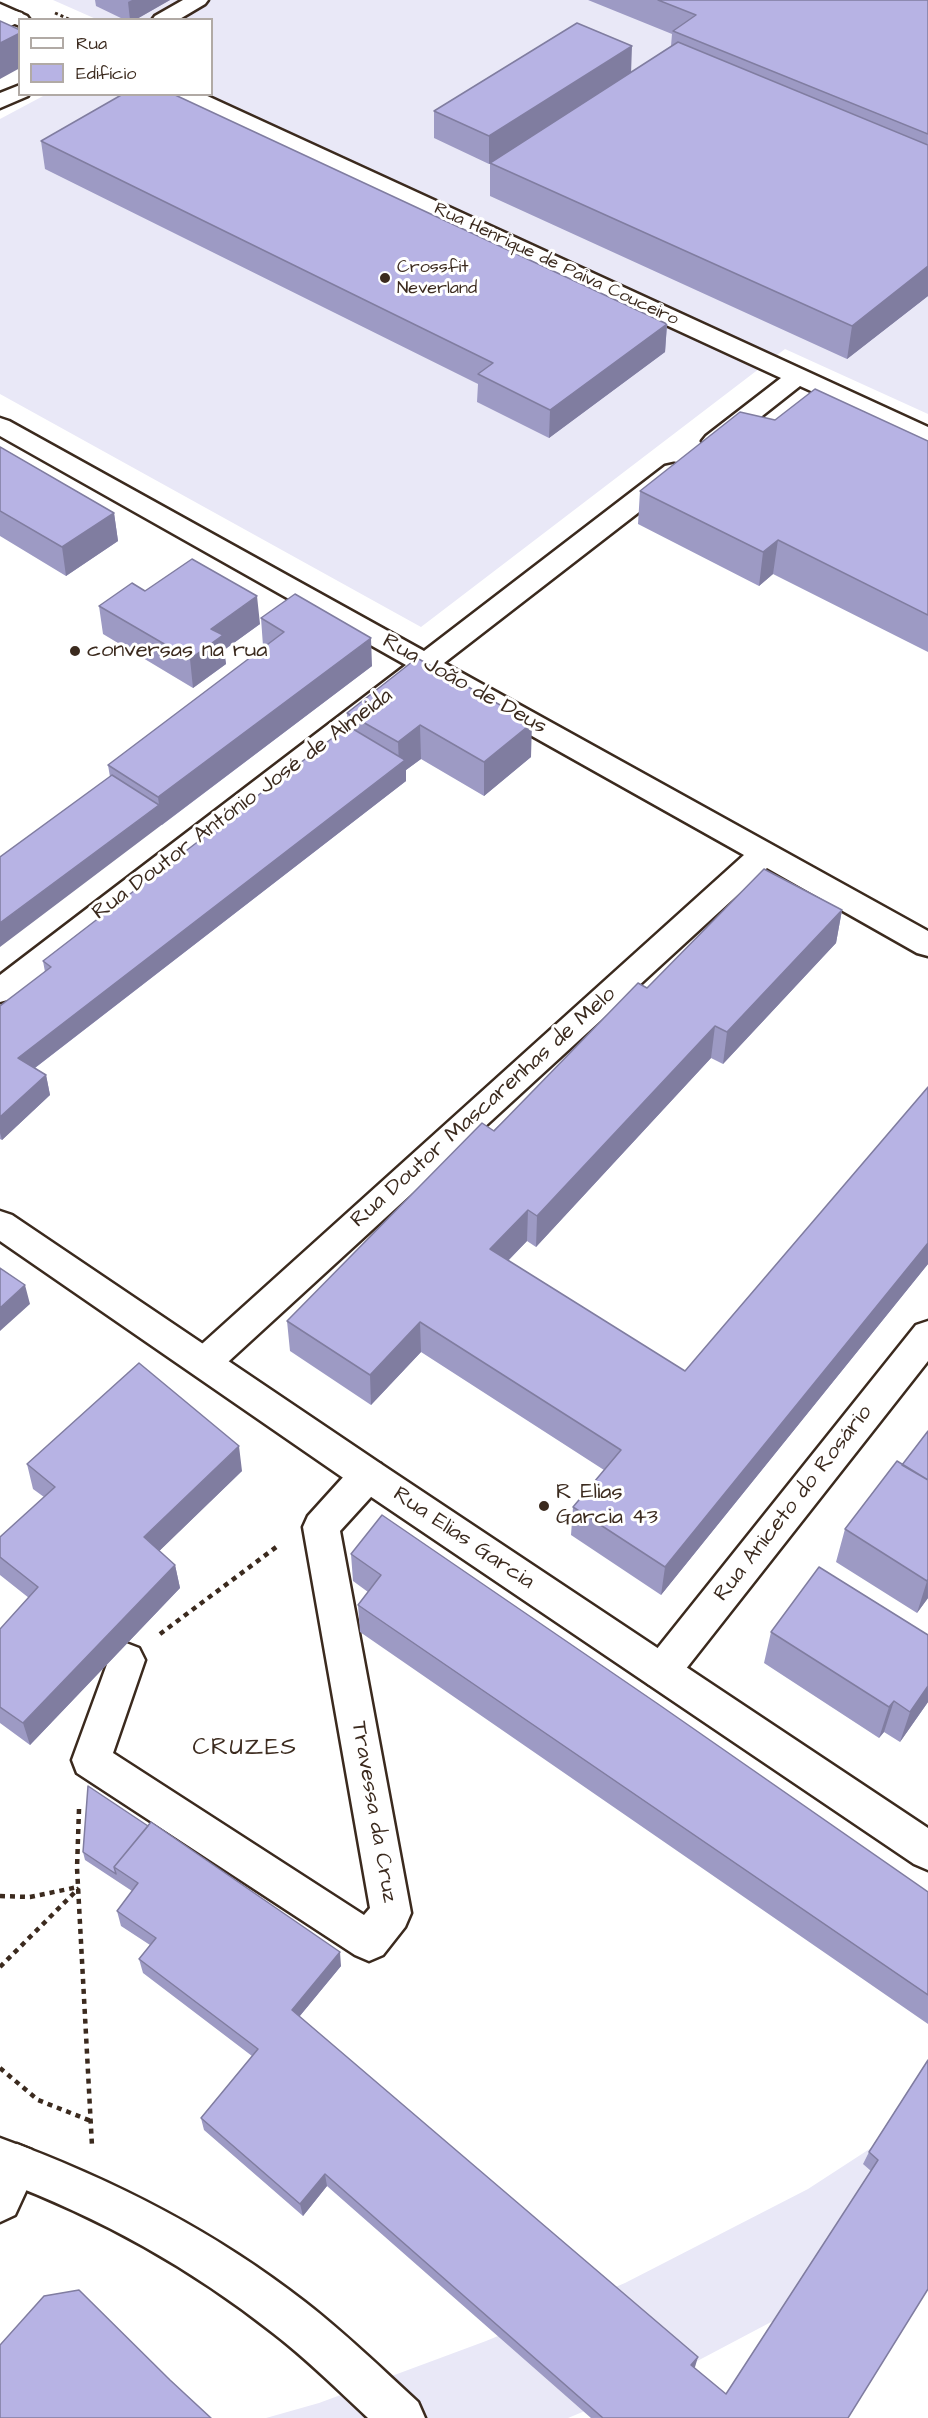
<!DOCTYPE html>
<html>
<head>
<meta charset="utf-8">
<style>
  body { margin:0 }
  #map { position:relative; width:928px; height:2418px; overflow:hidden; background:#fff; font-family:"Architects Daughter",sans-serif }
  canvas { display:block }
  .legend { position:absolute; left:18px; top:18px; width:195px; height:78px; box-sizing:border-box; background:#fff; border:2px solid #b1aaa5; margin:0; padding:8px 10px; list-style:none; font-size:18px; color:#3b2a1e }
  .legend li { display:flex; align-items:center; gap:12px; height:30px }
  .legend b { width:30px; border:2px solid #b1aaa5 }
</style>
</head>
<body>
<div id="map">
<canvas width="928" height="2418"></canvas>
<ul class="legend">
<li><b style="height:8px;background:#fff"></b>Rua</li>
<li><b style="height:16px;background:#b7b3e4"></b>Edifício</li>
</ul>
</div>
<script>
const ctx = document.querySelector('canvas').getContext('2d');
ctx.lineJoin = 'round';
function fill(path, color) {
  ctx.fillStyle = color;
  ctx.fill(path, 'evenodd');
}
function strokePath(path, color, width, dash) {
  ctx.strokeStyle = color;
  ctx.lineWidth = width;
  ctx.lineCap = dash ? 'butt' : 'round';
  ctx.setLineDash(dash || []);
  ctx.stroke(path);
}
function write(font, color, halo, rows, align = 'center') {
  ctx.font = font + ' "Architects Daughter",sans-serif';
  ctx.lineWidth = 6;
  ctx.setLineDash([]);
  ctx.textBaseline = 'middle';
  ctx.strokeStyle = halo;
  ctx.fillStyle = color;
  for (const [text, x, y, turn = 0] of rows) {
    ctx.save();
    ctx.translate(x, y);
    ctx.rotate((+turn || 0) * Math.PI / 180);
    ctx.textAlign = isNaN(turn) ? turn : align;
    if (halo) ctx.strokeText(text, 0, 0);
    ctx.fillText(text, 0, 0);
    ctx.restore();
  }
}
const built = new Path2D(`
  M53,0H928V414L785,349L421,627L0,394V119L45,95L212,94V20L96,19Z
  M928,2111L860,2275L667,2377L568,2418H266L319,2403L486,2341L625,2283L808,2189Z`);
const pathFar1 = new Path2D(`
  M55,13L71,20`);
const path = new Path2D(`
  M160,1634L279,1545
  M79,1809L77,1868L92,2146
  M0,1896L30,1897L78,1887
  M0,1967L79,1888
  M0,2068L38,2100L91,2121`);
const service = new Path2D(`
  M15,11L22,13L24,17L23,20L0,31V17Z`);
const minor = new Path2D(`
  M183,0H208L205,4L178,20H152L155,16Z
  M0,4L27,16L30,20H20V26L0,18Z
  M20,85V94L28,96L0,108V93Z
  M174,94H203L928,427V444L800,386L724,446L715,449L706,446L702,441L706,436L781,378L176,99Z
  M0,418L9,421L424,651L665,466L674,464L683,466L687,472L683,478L444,663L928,931V956L917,953L767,868L217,1372L205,1376L193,1372L188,1362L193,1352L744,855L427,677L11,999L0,1002V975L406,665L0,436Z
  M928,1321V1361L674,1684L661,1689L648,1684L642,1672L648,1660L916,1325Z
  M368,1460L381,1464L386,1475L381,1486L340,1531L411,1913L405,1927L383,1955L369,1961L355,1955L77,1773L72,1760L113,1648L126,1643L139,1648L145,1660L113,1753L364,1915L370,1908L303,1527L308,1516L355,1464Z
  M17,2144L32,2150L38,2165L15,2215L0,2222V2154L2,2150Z`);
const secondary = new Path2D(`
  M0,1211L12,1215L381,1464L928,1828V1870L914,1864L355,1486L0,1241Z
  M0,2138C110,2178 213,2230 305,2302C345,2333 381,2368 418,2402L425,2418H368C337,2389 307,2359 273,2333C191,2268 99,2217 0,2180Z`);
const wall = new Path2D(`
  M95,0H170L135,20H125L96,6Z
  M588,0H928V296L847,359L490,196V163L499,157L489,164L434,138V111L631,73L671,46L672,34Z
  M41,141L667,324L665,352L549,438L477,402L478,384L45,169Z
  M775,420L928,441V652L773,574L759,586L638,524L640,491Z
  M0,447L114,513L118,541L66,576L0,536Z
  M145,591L260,624L224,650L226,664L193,688L103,634L99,606Z
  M261,618L372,666L162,825L110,777L108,765L265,647L263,646Z
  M417,658L531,757L484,796L421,759L406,770V781L35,1068L46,1075L50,1095L2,1140L0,1139V1006L45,972L43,961L348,726L347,713Z
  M842,910L836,943L723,1064L711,1058L536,1247L527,1241L508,1261L685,1371L928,1087V1264L661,1595L571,1535L573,1507L604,1470L421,1352L371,1405L290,1351L287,1321L647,988Z
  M928,1431V1598L917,1613L836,1562L845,1529L902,1465Z
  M27,1464L242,1471L159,1551L175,1565L180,1588L30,1745L0,1723V1629L29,1598L0,1575V1537L44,1497L33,1489Z
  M351,1554L928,1892V2024L360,1632L358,1605L368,1592L353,1581Z
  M771,1632L928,1635V1702L900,1742L884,1732L879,1738L764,1663Z
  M83,1852L341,1966L299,2017L694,2368L726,2394L871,2171L863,2164L869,2152L928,2060L848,2418H591L327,2186L303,2216L204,2130L201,2118L252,2056L143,1973L139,1959L150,1945L121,1926L117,1911L132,1891L85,1860Z`);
const shadedWall = new Path2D(`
  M132,0H170L135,20H130L128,2Z
  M20,33V68L0,79V43Z
  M632,46L631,74L489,164V136Z
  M928,266V296L847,359L852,326Z
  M667,324L665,352L549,438L550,410Z
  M114,513L118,541L66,576L62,547Z
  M778,540L773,574L759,586L763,552Z
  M257,596L260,624L224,650L226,664L193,688L190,659L211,629Z
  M371,638L372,666L0,947V923L159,805L158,797Z
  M532,723L531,757L484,796V762Z
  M420,725L421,759L406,770V781L23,1077L18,1058L399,765L398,742Z
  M842,910L836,943L723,1064L727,1032Z
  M715,1026L711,1058L536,1247L537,1216Z
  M46,1075L50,1095L2,1140L0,1133V1117Z
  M528,1210L527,1241L489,1280L490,1249Z
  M928,1243V1264L661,1595L665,1567Z
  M25,1285L30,1304L0,1331V1308Z
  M420,1322L421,1352L371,1405L370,1375Z
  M239,1446L242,1471L149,1561L144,1537Z
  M175,1565L180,1588L30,1745L23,1723Z
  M928,1579V1598L917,1613L927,1581Z
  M928,1686V1702L900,1742L910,1712Z
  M894,1701L884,1732L879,1738L889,1707Z
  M340,1952L341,1966L294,2023L292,2010Z
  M325,2174L327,2186L303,2216L300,2204Z
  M698,2357L695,2367L688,2375L691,2365Z`);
const building = new Path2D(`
  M658,0H928V134L673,31L696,15Z
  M0,21L20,30V33L0,43Z
  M577,23L632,46L489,136L434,111Z
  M678,42L928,145V266L852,326L490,163Z
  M123,94H173L667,324L550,410L478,374L493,363L41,141Z
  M815,389L928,441V615L778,540L763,552L640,491L740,412L775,420Z
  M0,447L114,513L62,547L0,511Z
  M192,559L257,596L211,629L223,635L190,659L99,606L132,583L145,591Z
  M295,594L371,638L158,797L108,765L284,632L261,618Z
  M417,658L532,723L484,762L420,725L398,742L347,713Z
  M348,726L405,760L18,1058L46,1075L0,1117V1006L51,967L43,961Z
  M112,775L159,805L0,923V857Z
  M764,869L842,910L727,1032L715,1026L537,1216L528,1210L490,1249L685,1371L928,1087V1243L665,1567L573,1507L621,1450L420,1322L370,1375L287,1321L482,1123L494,1131L638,983L647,988Z
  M0,1268L25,1285L0,1308Z
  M139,1363L239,1446L144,1537L175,1565L23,1723L0,1707V1629L38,1587L0,1557V1537L55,1487L27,1464Z
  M928,1431V1480L902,1465Z
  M897,1461L928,1480V1579L927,1581L845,1529Z
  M382,1515L658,1704L928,1892V1995L358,1605L381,1575L351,1554Z
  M819,1567L928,1635V1686L910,1712L894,1701L889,1707L771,1632Z
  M88,1786L148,1826L114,1867L116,1874L83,1852Z
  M151,1822L340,1952L292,2010L698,2357L691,2365L726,2394L878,2160L869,2152L928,2060V2289L848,2418H603L325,2174L300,2204L201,2118L258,2049L139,1959L156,1938L117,1911L138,1883L114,1867Z
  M79,2290L170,2380L211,2418H0V2345L44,2296Z`);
const markers = [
  [385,278,6,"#3b2a1e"],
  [75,651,6,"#3b2a1e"],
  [544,1506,6,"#3b2a1e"]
];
const farStreetnames = [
  ["Rua Henrique de Paiva Couceiro",556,265,25]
];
const farPoinames = [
  ["Crossfit",397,268],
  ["Neverland",397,289]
];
const poiNames = [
  ["conversas na rua",87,651],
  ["R Elias",556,1493],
  ["Garcia 43",556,1518]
];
const streetNames = [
  ["Rua João de Deus",464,685,29],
  ["Rua Doutor António José de Almeida",243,805,-37],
  ["Rua Doutor Mascarenhas de Melo",484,1108,-42],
  ["Rua Aniceto do Rosário",794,1504,-52],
  ["Rua Elias Garcia",463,1539,34],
  ["Travessa da Cruz",373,1812,80]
];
const neighbourhoodNames = [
  ["CRUZES",245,1749]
];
fill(built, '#e9e8f7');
strokePath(service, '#3b2a1e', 4);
strokePath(minor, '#3b2a1e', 5);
strokePath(secondary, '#3b2a1e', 5);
strokePath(pathFar1, '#3b2a1e', 3, [3, 3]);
strokePath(path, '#3b2a1e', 4.5, [5, 5]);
fill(service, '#fff');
fill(minor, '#fff');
fill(secondary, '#fff');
fill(wall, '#9d9ac4');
fill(shadedWall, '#807da0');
fill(building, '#b7b3e4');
strokePath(building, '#807da0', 1.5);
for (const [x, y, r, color] of markers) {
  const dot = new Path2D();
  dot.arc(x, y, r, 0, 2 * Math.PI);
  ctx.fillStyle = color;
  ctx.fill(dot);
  strokePath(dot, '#fff', 2);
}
write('18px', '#3b2a1e', '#fff', farStreetnames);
write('18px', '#3b2a1e', '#fff', farPoinames, 'left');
write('22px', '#3b2a1e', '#fff', poiNames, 'left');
write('22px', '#3b2a1e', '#fff', streetNames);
ctx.letterSpacing = '1.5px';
write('24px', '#3b2a1e', '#fff', neighbourhoodNames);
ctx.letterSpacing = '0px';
</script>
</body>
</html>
